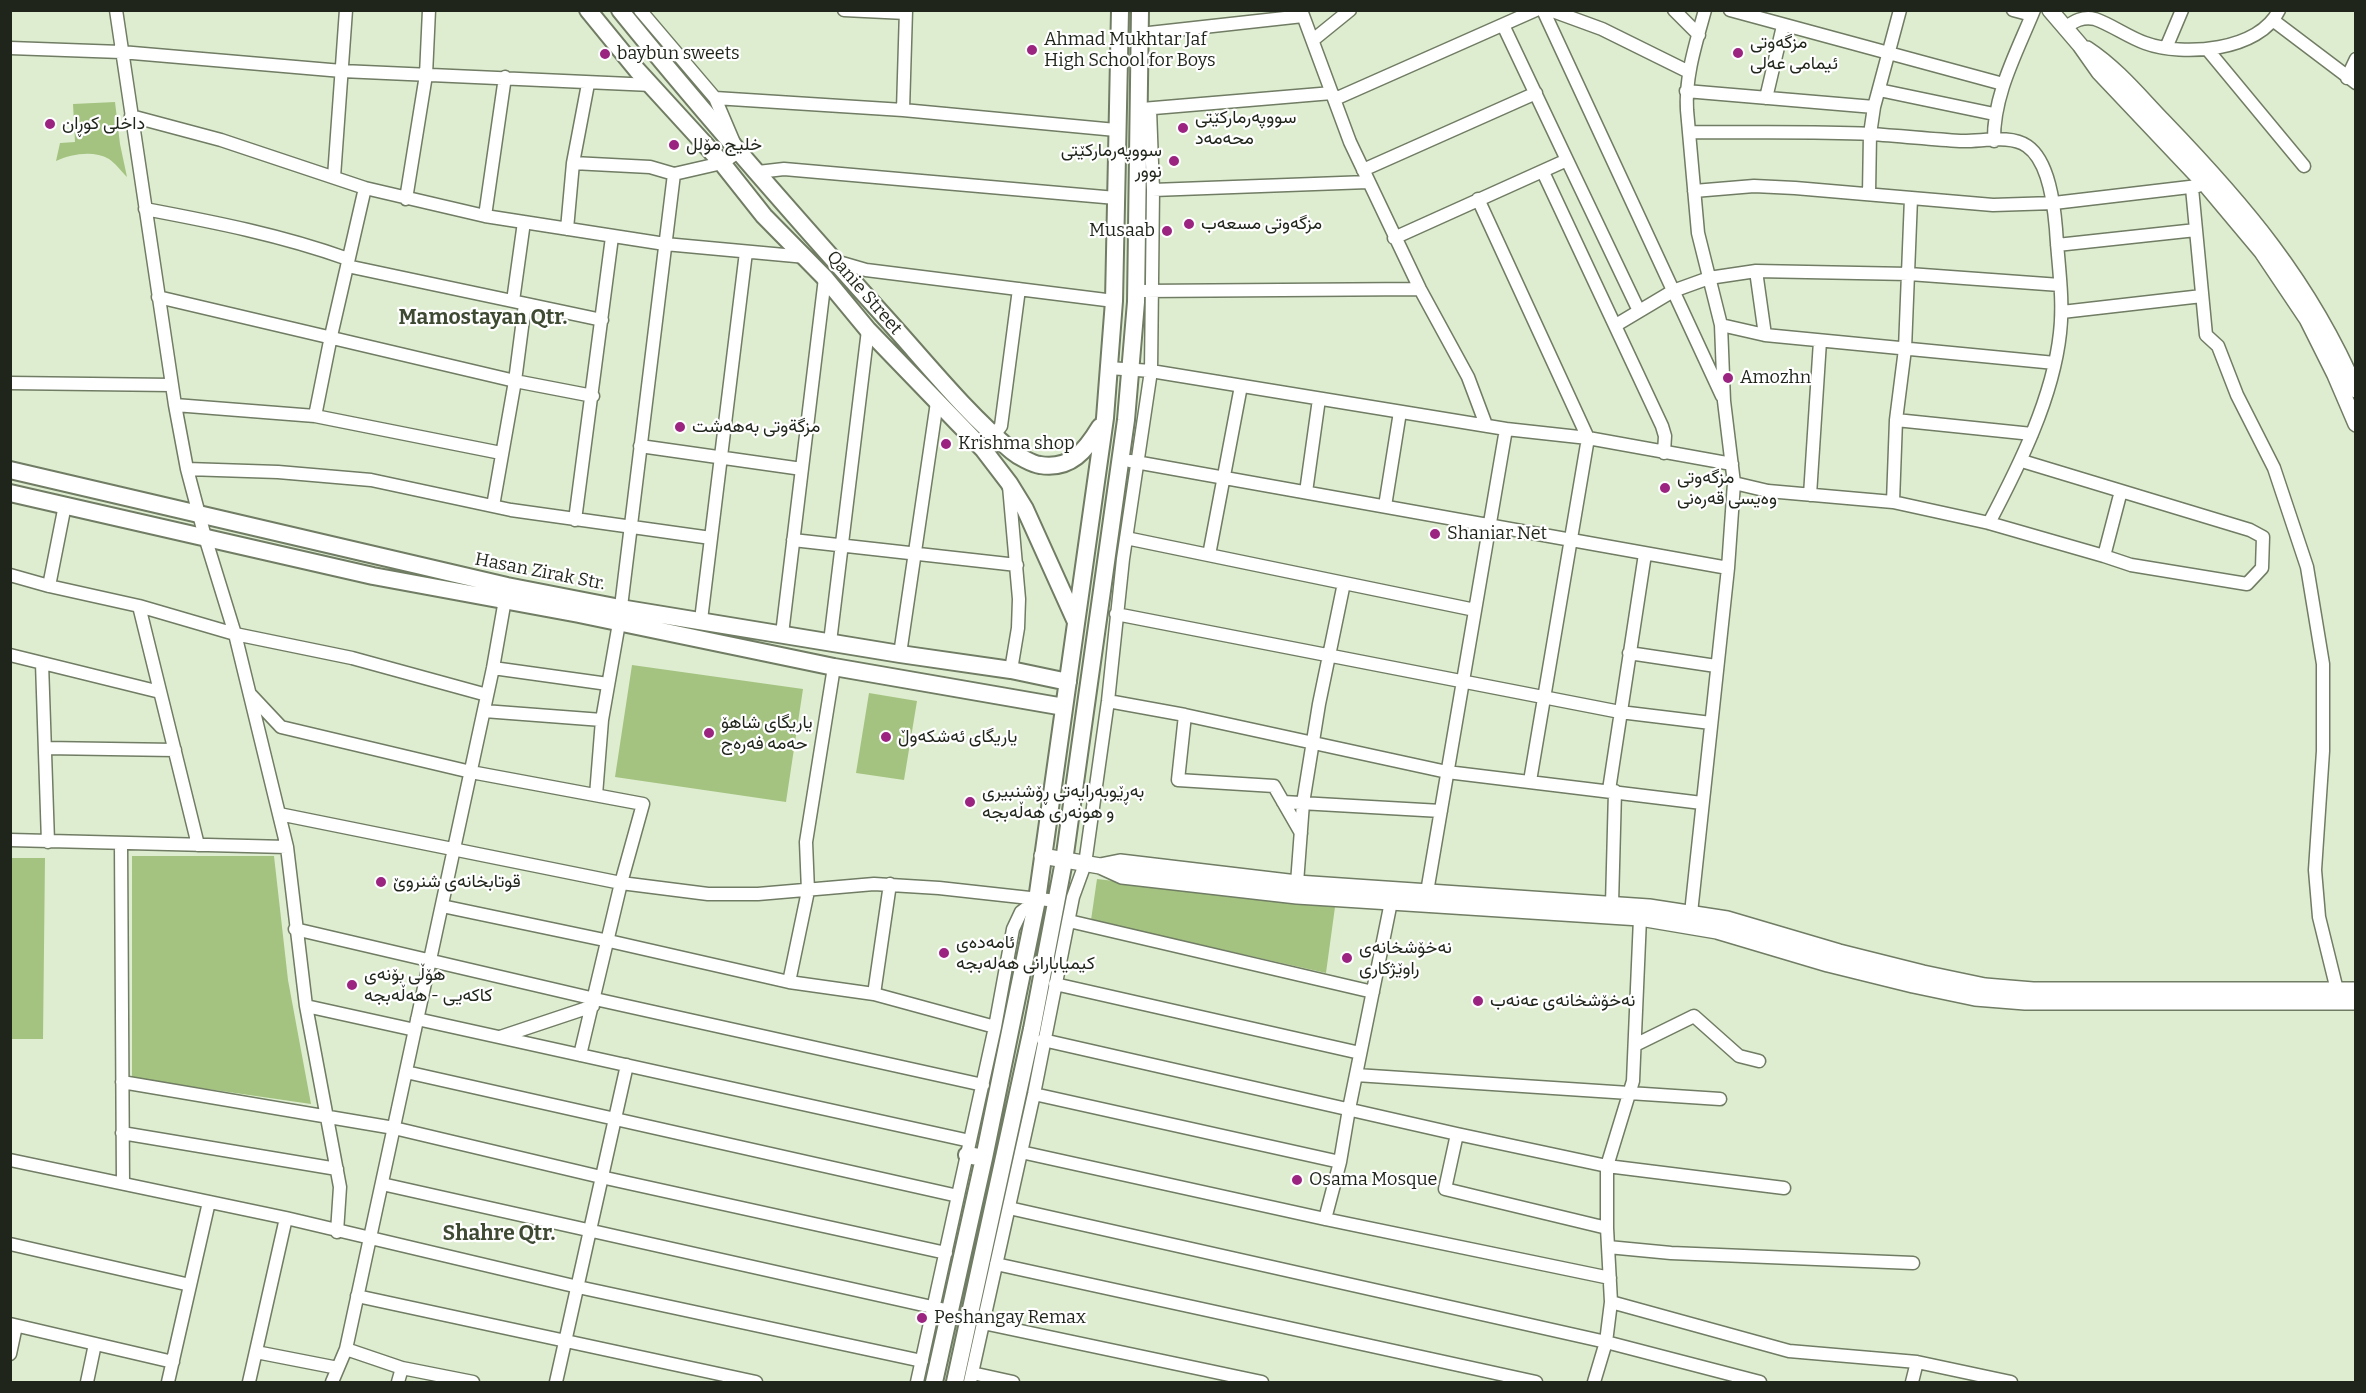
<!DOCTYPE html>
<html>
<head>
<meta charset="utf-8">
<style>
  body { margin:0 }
  #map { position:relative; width:2366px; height:1393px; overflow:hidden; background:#deedd0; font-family:Bitter,serif }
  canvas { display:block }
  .frame { position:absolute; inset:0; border:12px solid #1f251a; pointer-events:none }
</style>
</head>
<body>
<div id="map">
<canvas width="2366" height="1393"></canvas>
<div class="frame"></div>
</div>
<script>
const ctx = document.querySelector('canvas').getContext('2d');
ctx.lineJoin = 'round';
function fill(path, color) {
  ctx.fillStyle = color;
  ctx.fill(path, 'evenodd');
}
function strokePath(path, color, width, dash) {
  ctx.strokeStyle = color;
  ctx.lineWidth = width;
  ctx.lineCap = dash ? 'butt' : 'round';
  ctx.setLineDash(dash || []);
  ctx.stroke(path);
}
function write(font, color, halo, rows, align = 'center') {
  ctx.font = font + ' Bitter,Vazirmatn,serif';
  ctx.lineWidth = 4.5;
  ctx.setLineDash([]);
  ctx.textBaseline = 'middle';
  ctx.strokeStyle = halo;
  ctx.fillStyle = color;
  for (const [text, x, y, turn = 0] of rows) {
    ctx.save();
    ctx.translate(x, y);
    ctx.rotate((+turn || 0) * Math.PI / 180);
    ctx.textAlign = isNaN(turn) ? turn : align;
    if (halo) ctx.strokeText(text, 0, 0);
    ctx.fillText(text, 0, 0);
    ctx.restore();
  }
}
const green = new Path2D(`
  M115,102L120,144L127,177C121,171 115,163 109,159C93,150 72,154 56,161L60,143L75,142L73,104Z
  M632,665L803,689L786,802L615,777Z
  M869,693L917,701L904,780L856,773Z
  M132,856H274L288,980L311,1104L132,1078Z
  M11,858H45L43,1039H11Z
  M1097,879L1335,907L1326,973L1091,920Z`);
const minor = new Path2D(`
  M116,10L175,405L187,469L205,537L235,634L287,847L306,1006L340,1187L337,1232
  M844,10L906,13
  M1301,10L1350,142L1420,289L1468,377L1486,425
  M1543,10L1722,396
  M1550,10L1602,29L1689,72
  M1674,10L1699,35
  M1730,10L2003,84
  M2013,10L2032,15
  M2274,21L2356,83
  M2065,28C2074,21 2083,16 2095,19C2112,25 2128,37 2145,43C2183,57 2260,51 2279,10
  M1140,34L1303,16
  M1313,40L1350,10
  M10,48L121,52L342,71L652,85
  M2166,48L2182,10
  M2207,49L2304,166
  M2347,78L2356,59
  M1879,90L1994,114
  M1686,91L1874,107
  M715,98L903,110L1116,130
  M1766,98L1783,26
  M1335,99L1536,10
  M1142,109L1332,93
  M903,110L906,10
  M131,116L221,140L365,188L485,216L665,244L806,257
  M1689,132C1749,133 1810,131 1870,134C1900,136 1930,139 1960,141C1981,142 2010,134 2027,146C2049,161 2054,205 2056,229C2058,264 2064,299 2060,333C2053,398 2019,466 1989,523
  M1994,141C1993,95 2017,52 2034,10
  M1567,160L1639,311
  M573,163L650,167L674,174
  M1363,170L1536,93
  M758,172L784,169L1116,198
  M1543,172L1662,426L1665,436L1664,453
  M334,177L346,10
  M2192,188L2206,335L2218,346L2237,395L2274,468L2307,567L2323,664V751L2315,870L2319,917L2337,990
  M1153,190L1368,182
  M1694,191L1754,186L1795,188L1993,205L2054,203L2198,186
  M1869,194L1870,134L1874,107L1900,10
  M406,199L426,75L429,10
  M1478,199L1588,438L1530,781
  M145,209C214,222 281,235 348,259
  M485,216L505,77
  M567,229L573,163L588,84
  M1394,238L1567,160L1503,25
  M2057,245L2196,230
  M835,261L866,270L1114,301
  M347,266L602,320
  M1756,271L1765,335
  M1143,291L1420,289
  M158,297L515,381L593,396
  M513,301L524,222
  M2062,312L2202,296
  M1616,325L1673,291L1709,278L1756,271L1909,274L2060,285
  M1721,325L1765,335L2055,363
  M1109,368L1151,371L1506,429L1588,438L1732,464
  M10,383L172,385
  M175,405L315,416L501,453
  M315,416L331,336L365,188
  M1896,420L2032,434
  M994,435L1001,426L1019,289
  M640,446L802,469
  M1130,461L1728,568
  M187,469L278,472L371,480L511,510L711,538
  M1734,483L1768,491L1893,502L1989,523L2104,556L2131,565L2247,584L2262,568L2263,537L2250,530L2022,461
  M1009,486L1019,599L1018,628L1011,670
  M1306,492L1319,399
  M1810,495L1820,341
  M1893,502L1896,420L1905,349L1911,198
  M493,506L515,381L525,304
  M1385,506L1400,412
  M575,520L612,237
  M1126,538L1475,610
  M793,540L1017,565
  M1209,555L1241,386
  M2104,556L2121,491
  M10,575L49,586L139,606L235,634L352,658L487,695
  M49,586L65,505
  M139,606L198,845
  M1116,614L1620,712L1711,723
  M701,620L746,252
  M782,634L825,278
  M830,642L868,330
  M1629,653L1716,666
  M900,654L937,402
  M10,655L160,692
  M42,663L48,842
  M493,668L608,684
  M250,694L281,727L471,772L643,804L621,883L580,1055
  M1108,701L1185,715L1447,772L1702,803
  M484,711L602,720
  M1185,715L1178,780L1274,786L1301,833
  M45,748L175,750
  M1609,790L1645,554
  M596,795L602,720L619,623L674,174L722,163L738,152L715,98L640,10
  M1283,802L1441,811
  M279,814L621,883L708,894H758L874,884L939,888L1057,901
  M10,840L287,847
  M121,844L123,1183
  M1297,883L1303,803L1319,704L1344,583
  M1427,892L1506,429
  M1612,904L1615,791
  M442,906L609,941L789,982L874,994L995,1027
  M1691,913L1728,568L1734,483L1724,401L1721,325L1698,233L1687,110C1685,76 1696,43 1705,10
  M1069,921L1373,992
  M295,929L595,999L983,1085
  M789,982L808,891L806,842L834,667
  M1055,984L1360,1053
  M874,994L890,884
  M306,1006L415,1030
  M417,1019L970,1141
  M500,1037L593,1006
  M1043,1040L1457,1134L1607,1166L1784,1188
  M1635,1045L1694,1016L1739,1056L1759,1061
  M406,1072L958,1196
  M1356,1075L1720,1099
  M122,1082L394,1128L601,1177L946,1253
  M1034,1094L1340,1162
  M122,1133L337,1169
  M1457,1134L1445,1189L1607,1228
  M1021,1152L1325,1219L1610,1278
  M10,1160L286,1218L578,1287L922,1361
  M382,1184L950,1311
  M1009,1208L1606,1342L1760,1382
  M1325,1219L1340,1162L1349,1109L1391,902
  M10,1244L190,1285
  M1608,1247L1671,1253L1913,1263
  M996,1264L1536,1382
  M357,1296L756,1382
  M1611,1302L1789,1351L1917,1362L2011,1382
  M983,1323L1262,1382
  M10,1324L173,1362
  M346,1349L402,1368L473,1382
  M256,1352L338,1368
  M10,1354L16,1326
  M972,1373L1013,1382
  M87,1382L95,1344
  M168,1382L209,1202
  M249,1382L286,1218
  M332,1382L346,1349L493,668L506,594
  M398,1382L402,1368
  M556,1382L627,1065
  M917,1382L995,1027L1013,929L1021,912L1037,900
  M970,1382L1034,1094L1073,897L1085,864L1108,701L1123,559L1151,371L1153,190L1150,109
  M1594,1382L1606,1342L1611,1302L1607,1228V1166L1633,1081L1640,918
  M1912,1382L1917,1362`);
const tertiary = new Path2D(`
  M2050,10L2080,45L2099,72L2205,184L2262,252L2307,319L2335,375L2356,424
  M2087,49C2116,68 2139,96 2163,121C2244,205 2309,281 2356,390
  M1042,856L1100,866L1122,876L1297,896L1640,918L1717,931L1828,964L1913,985L1975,998L2025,1002H2356
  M1100,866L1120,862L1297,883L1649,907L1727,919L1839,952L1923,973L1985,986L2033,990H2356`);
const secondary = new Path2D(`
  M588,10L637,70L722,163L764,216L825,278L868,330L983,449L1009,483L1025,509L1076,622
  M620,10C705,115 794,216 884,316C925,361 965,412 1012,451C1018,456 1032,464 1040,465C1071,470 1086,450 1100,427
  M10,470L507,586L620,608L900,654L1011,670L1068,682
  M10,493L373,576L579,614L834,667L1064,707
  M967,1155L984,1158
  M934,1382L984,1158L1037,900L1105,418L1114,301L1120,10
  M955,1382L1032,1029L1064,861L1126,420L1136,302L1140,10`);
const markers = [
  [1032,50,6,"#9a2480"],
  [1738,53,6,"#9a2480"],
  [605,54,6,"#9a2480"],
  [50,124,6,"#9a2480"],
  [1183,128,6,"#9a2480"],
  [674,145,6,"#9a2480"],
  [1174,161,6,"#9a2480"],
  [1189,224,6,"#9a2480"],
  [1167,231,6,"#9a2480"],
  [1728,378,6,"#9a2480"],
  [680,427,6,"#9a2480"],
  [946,444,6,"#9a2480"],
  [1665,488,6,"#9a2480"],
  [1435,534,6,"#9a2480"],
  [709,733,6,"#9a2480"],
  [886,737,6,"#9a2480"],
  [970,802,6,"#9a2480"],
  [381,882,6,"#9a2480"],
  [944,953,6,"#9a2480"],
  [1347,958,6,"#9a2480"],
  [352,985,6,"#9a2480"],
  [1478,1001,6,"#9a2480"],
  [1297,1180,6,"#9a2480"],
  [922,1318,6,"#9a2480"]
];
const poiNames = [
  ["Ahmad Mukhtar Jaf",1044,40],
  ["High School for Boys",1044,61],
  ["مزگەوتی",1750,43],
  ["ئیمامی عەلی",1750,64],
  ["baybun sweets",617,54],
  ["سووپەرمارکێتی",1195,118],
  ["محەمەد",1195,139],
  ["داخلی کوڕان",62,124],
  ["خلیج مۆلل",686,145],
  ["سووپەرمارکێتی",1162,151,"right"],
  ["نوور",1162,172,"right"],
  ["مزگەوتی مسعەب",1201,224],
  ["Musaab",1155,231,"right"],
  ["Amozhn",1740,378],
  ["مزگةوتى بەھەشت",692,427],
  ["Krishma shop",958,444],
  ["مزگەوتی",1677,478],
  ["وەیسی قەرەنی",1677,499],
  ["Shaniar Net",1447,534],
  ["یاریگای شاهۆ",721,723],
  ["حەمە فەرەج",721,744],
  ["یاریگای ئەشکەوڵ",898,737],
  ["بەڕێوبەرایەتی ڕۆشنبیری",982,792],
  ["و هونەری هەڵەبجە",982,813],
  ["قوتابخانەی شنروێ",393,882],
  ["ئامەدەی",956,943],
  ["کیمیابارانی هەلەبجە",956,964],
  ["نەخۆشخانەی",1359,948],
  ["راوێژکاری",1359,969],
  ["ھۆڵی بۆنەی",364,975],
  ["کاکەیی - هەڵەبجە",364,996],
  ["نەخۆشخانەی عەنەب",1490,1001],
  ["Osama Mosque",1309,1180],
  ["Peshangay Remax",934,1318]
];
const streetNames = [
  ["Qanie Street",864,293,49],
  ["Hasan Zirak Str.",540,572,11]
];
const quarterNames = [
  ["Mamostayan Qtr.",483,318],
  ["Shahre Qtr.",499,1234]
];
fill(green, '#a4c380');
strokePath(minor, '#707c63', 15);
strokePath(tertiary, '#707c63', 18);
strokePath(secondary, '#707c63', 20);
strokePath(minor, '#fff', 12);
strokePath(tertiary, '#fff', 15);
strokePath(secondary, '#fff', 16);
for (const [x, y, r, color] of markers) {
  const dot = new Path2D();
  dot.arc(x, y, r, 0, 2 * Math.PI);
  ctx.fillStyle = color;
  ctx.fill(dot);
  strokePath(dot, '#fff', 2);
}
write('18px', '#1f251a', '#fff', poiNames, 'left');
write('18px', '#1f251a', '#fff', streetNames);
write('bold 21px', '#3f4a33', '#fff', quarterNames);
</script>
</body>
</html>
